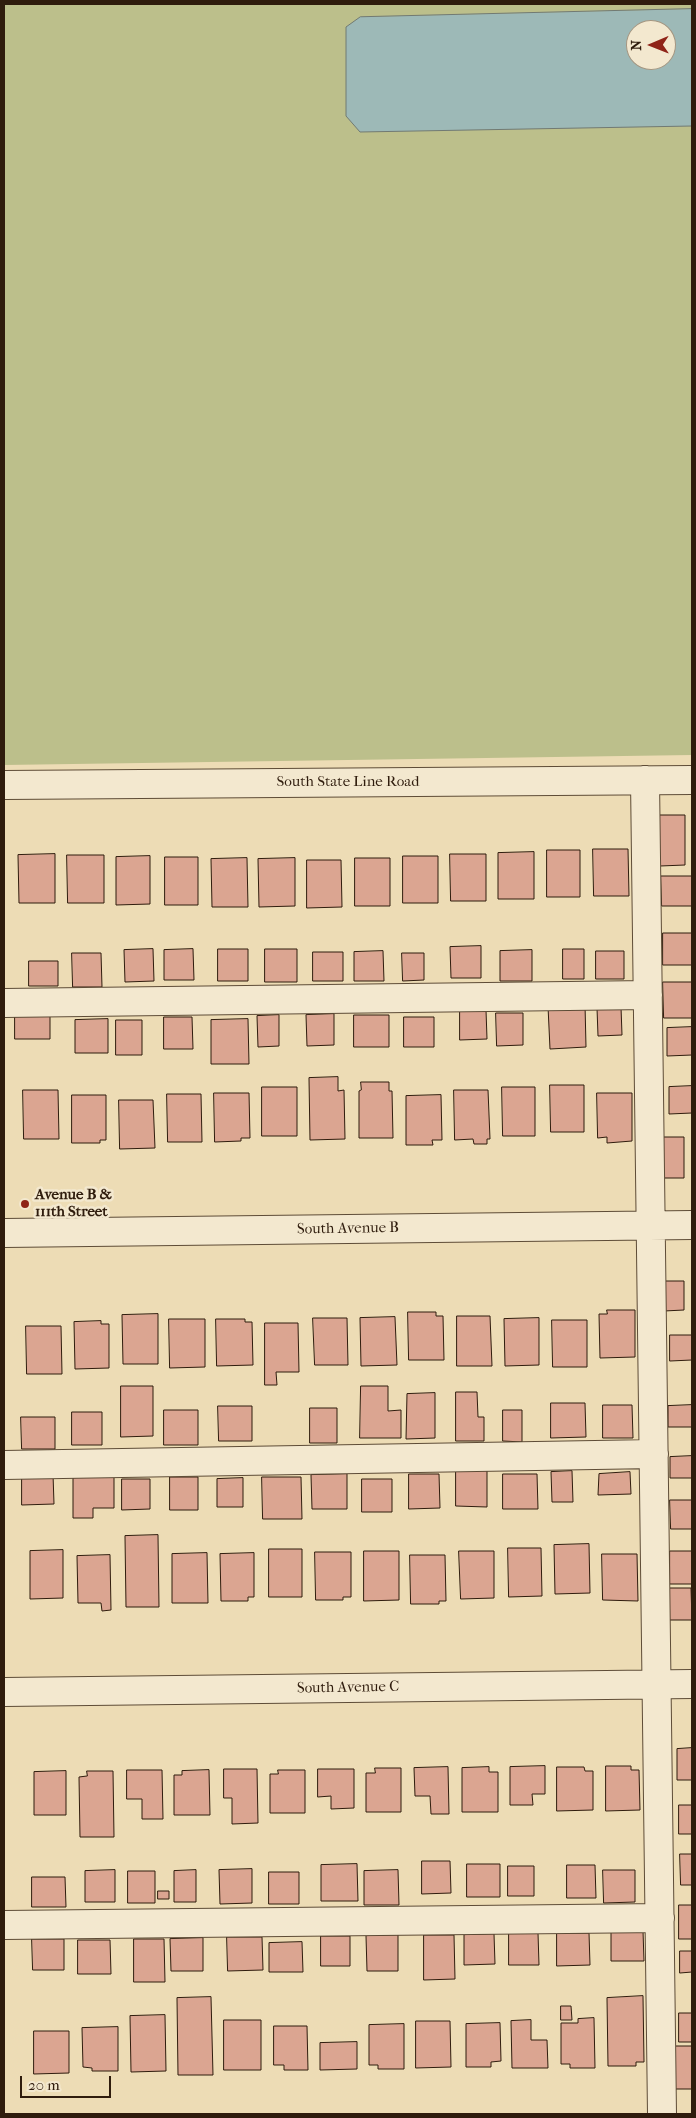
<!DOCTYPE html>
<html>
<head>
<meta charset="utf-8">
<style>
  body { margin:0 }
  #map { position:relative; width:696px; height:2118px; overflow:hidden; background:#eddcb5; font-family:"IM FELL French Canon",serif }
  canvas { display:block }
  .frame { position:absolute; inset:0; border:5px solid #2f1c0d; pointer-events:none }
  .north { position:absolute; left:626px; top:20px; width:50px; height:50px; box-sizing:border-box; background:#f3e8cf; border:1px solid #a59681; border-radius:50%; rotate:269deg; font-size:14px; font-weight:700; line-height:20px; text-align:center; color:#2f1c0d }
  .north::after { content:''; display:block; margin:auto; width:18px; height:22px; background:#8f2418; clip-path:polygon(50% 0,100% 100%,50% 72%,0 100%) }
  .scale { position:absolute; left:20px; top:2076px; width:91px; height:22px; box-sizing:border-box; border:2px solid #2f1c0d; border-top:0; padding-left:6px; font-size:15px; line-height:18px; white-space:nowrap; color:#2f1c0d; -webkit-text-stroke:4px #f3e8cf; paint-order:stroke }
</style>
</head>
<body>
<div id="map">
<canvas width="696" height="2118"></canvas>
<div class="frame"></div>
<div class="north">N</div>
<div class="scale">20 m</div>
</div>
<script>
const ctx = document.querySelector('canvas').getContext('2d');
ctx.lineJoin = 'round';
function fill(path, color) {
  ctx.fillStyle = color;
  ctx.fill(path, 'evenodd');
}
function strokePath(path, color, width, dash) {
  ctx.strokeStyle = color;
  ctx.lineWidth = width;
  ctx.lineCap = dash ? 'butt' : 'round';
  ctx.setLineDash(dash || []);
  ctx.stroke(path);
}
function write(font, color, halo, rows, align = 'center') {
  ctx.font = font + ' "IM FELL French Canon",serif';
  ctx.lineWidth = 5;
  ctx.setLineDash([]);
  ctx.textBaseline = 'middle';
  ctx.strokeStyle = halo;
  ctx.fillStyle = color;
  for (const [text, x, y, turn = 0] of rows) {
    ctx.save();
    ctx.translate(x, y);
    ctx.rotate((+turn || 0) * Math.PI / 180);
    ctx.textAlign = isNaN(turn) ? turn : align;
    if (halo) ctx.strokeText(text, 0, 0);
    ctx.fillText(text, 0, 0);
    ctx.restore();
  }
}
const green = new Path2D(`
  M4,4H692V755L4,765ZM636,30H666V60H636Z`);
const water = new Path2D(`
  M692,9V126L360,132L346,116V27L360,17ZM636,30H666V60H636Z`);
const building = new Path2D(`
  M659,815H685V865L660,866Z
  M593,849H628L629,896H594Z
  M547,850H580V897H547Z
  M534,852V899H498V853Z
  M55,854V903H19L18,855Z
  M450,854H486V901H451Z
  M67,855H104V903H68Z
  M150,856V904L116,905V857Z
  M403,856H438V903H403Z
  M165,857H198V905H165Z
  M247,858L248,907H212L211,859Z
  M295,858V906L259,907L258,859Z
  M355,858H390V906H355Z
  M307,860H341L342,907L307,908Z
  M661,876H692V906H662Z
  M663,933H692V965H663Z
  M481,946V978H451L450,947Z
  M153,949L154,981L125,982L124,950Z
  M193,949L194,980H164V950Z
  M218,949H248V981H218Z
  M265,949H297V982H265Z
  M563,949H584V979H563Z
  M532,950V981H500V951Z
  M383,951L384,981H354V952Z
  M596,951H624V979H596Z
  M313,952H343V981H313Z
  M72,953H101L102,987H73Z
  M402,953H424V980L403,981Z
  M29,961H58V986H29Z
  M663,982H692V1018H664Z
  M585,1004L586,1047L550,1049L548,1006Z
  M621,1007L622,1035L598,1036L597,1008Z
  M460,1010H486L487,1039L460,1040Z
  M496,1013H523V1045L497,1046Z
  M334,1014V1045L307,1046L306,1015Z
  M279,1015V1046L258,1047L257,1016Z
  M354,1015H389V1047H354Z
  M15,1016H50V1039H15Z
  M164,1017H192L193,1049H164Z
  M404,1017H434V1047H404Z
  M108,1019V1053H75V1020Z
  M248,1019L249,1064H211V1020Z
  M116,1020H142V1055H116Z
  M692,1027V1055L667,1056V1028Z
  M338,1077V1091L344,1090L345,1139L310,1140L309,1078Z
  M361,1082H389V1091H392L393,1138H359V1091L361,1090Z
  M550,1085H584V1132H551Z
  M692,1086V1113L669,1114V1087Z
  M262,1087H297V1136H262Z
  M502,1087H535V1136H503Z
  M23,1090H58L59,1139H24Z
  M454,1090H488L490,1139H487V1144H474L473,1139L455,1140Z
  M214,1093H249L250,1138H241V1141L215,1142Z
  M597,1093H632V1141L607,1143V1137L598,1138Z
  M167,1094H201L202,1142H168Z
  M72,1095H106V1140H100V1143H72Z
  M441,1095L442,1140H432L433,1145H406V1096Z
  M119,1100H153L155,1148L120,1149Z
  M663,1137H684V1178H664Z
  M663,1281H684V1310L664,1311Z
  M607,1310H635V1357L600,1358L599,1314H607Z
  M408,1312H436V1316H443L444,1360H409Z
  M158,1314V1364H123L122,1315Z
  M457,1316H490L492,1366H457Z
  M395,1317L397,1365L361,1366L360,1318Z
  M313,1318H347L348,1365H315Z
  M539,1318V1365L505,1366L504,1319Z
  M169,1319H205V1367L170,1368Z
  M216,1319H245V1322H252L253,1365L217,1366Z
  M552,1320H587V1367H553Z
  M101,1321V1324H109V1368L75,1369L74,1322Z
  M265,1323H298L299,1372H276L277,1385H265Z
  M26,1326H61L62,1374H27Z
  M670,1335H692V1360L670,1361Z
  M121,1386H153V1436L121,1437Z
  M361,1386H388V1411L401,1410V1438H360Z
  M456,1392H477L478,1417H484V1441H456Z
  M435,1393V1438L406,1439L407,1394Z
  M551,1403H585L586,1437L551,1438Z
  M603,1405H632L633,1438H603Z
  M692,1405V1427H668V1406Z
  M218,1406H252V1441H219Z
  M310,1408H337V1443H310Z
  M164,1410H198V1445H164Z
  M503,1410H522V1442L503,1441Z
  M72,1412H102V1445H72Z
  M21,1417H55V1449H22Z
  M692,1456V1478H670V1457Z
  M456,1465H487V1507L456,1506Z
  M572,1471L573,1502H552L551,1472Z
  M630,1472L631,1494L598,1495L599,1474Z
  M22,1474H53L54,1504L22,1505Z
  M347,1474V1509H312L311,1475Z
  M409,1474H439L440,1508L409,1509Z
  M503,1474H537L538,1509H503Z
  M114,1477V1508H93V1518H73V1478Z
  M170,1477H198V1510H170Z
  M262,1477H301L302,1519H263Z
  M243,1478V1507H217V1479Z
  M122,1479H150V1509L122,1510Z
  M362,1479H392V1512H362Z
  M670,1500H692V1529H671Z
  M158,1535L159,1607H126L125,1536Z
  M589,1544L590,1593L555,1594L554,1545Z
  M508,1548H541L542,1596L509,1597Z
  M269,1549H302V1597H269Z
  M63,1550V1598L30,1599V1551Z
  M364,1551H399V1600L364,1601Z
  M459,1551H494V1598L461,1599Z
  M670,1551H692V1584H670Z
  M315,1552H351V1597H343V1600H316Z
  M207,1553L208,1603H172V1554Z
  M254,1553V1597H248V1601H221L220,1554Z
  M602,1554H637L638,1601L603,1600Z
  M110,1555L111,1610L102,1611L101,1603H78L77,1556Z
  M410,1555H445L446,1601H439V1604H411Z
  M669,1588H691L692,1620H669Z
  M692,1748V1780H677V1749Z
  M545,1766V1794H532L533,1805H510V1767Z
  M606,1766H631V1770H639L640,1810L606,1811Z
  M448,1767L449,1814H431L430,1796H415L414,1768Z
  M489,1767V1772H498V1812H462V1768Z
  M557,1767H584L585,1771H593V1810L557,1811Z
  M375,1768H401V1812H366V1773H375Z
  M224,1769H257L258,1823L232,1824V1798H224Z
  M318,1769H354V1808L331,1809V1796L318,1797Z
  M127,1770H162L163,1819H142V1799H127Z
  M209,1770L210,1815H174V1775H182V1771Z
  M278,1770H305V1813H270V1774H278Z
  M66,1771V1815H34V1772Z
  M87,1771H113L114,1837H80L79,1777L87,1776Z
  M679,1805H692V1834H679Z
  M680,1854H692V1885H681Z
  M422,1861H450L451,1893L422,1894Z
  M357,1864L358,1901H321V1865Z
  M467,1864H500V1897H467Z
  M567,1865H595L596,1898H567Z
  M508,1866H534V1896H508Z
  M252,1869V1903L220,1904L219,1870Z
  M115,1870V1902H85V1871Z
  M196,1870V1902H174V1871Z
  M398,1870L399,1905H364V1871Z
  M603,1870H635V1902L604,1903Z
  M128,1871H155V1903H128Z
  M269,1872H299V1904H269Z
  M32,1877H65L66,1907H32Z
  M158,1891H169V1899H158Z
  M679,1905H692V1939H679Z
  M643,1931L644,1961H611V1932Z
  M509,1933H538L539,1965H509Z
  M557,1933H589L590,1965L557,1966Z
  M494,1934L495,1964L464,1965V1935Z
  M398,1935V1971H367L366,1936Z
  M424,1935H454L455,1979L424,1980Z
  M321,1936H350V1966H321Z
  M227,1937H262L263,1970L228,1971Z
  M203,1938V1971H171L170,1939Z
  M32,1939H64V1970H33Z
  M134,1939H164L165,1982H134Z
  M78,1940H110L111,1974H78Z
  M302,1942L303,1972H269V1943Z
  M680,1951H692V1972L680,1973Z
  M643,1996L644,2062H636V2066H608L607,1998Z
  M211,1997L213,2075H178L177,1998Z
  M561,2006H571L572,2020H561Z
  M679,2013H692V2042H679Z
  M165,2015L166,2071L131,2072L130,2016Z
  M594,2018L595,2068H570V2064H561V2023H578V2019Z
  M224,2020H261V2070H224Z
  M531,2020V2040H547L548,2068H512L511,2021Z
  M416,2021H450L451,2067L416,2068Z
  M500,2023L501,2061L491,2062V2067H466V2024Z
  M404,2024V2069H378V2065H369V2025Z
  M274,2026H307L308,2070H284V2065H274Z
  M118,2027V2071H92V2068L83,2067L82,2028Z
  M34,2031H69V2073L34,2074Z
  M357,2042V2069L320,2070V2043Z
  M674,2046H692V2089H674Z`);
const minor = new Path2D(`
  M645,780L662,2114
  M4,785L692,780
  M4,1003L648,995
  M4,1233L692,1225
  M4,1465L654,1454
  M4,1692L692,1684
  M4,1925L660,1918`);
const markers = [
  [25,1204,5,"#8f2418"]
];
const streetNames = [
  ["South State Line Road",348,782],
  ["South Avenue B",348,1229,-1],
  ["South Avenue C",348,1688,-1]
];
const poiNames = [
  ["Avenue B &",35,1195],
  ["111th Street",35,1212]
];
fill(green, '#bcbf8b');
fill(water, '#9db9b7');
strokePath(water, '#717a73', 1);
fill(building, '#dba591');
strokePath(building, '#2f1c0d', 1);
strokePath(minor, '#5e4c37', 30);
strokePath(minor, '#f3e8cf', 28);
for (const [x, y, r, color] of markers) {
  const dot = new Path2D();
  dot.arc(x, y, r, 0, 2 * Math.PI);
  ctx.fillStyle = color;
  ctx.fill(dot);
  strokePath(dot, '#f3e8cf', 2);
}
write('15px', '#2f1c0d', '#f3e8cf', streetNames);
write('bold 15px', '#2f1c0d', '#f3e8cf', poiNames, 'left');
</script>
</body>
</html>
